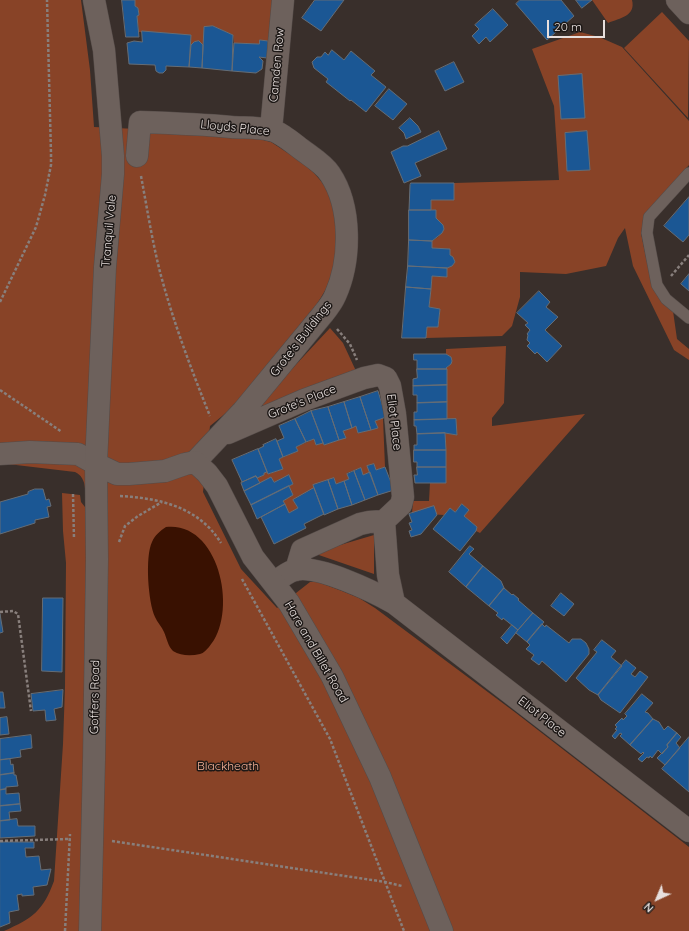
<!DOCTYPE html>
<html>
<head>
<meta charset="utf-8">
<style>
  body { margin:0 }
  #map { position:relative; width:689px; height:931px; overflow:hidden; background:#392f2b; font-family:Quicksand,sans-serif }
  canvas { display:block }
  .north { position:absolute; left:637px; top:879px; width:40px; height:40px; -webkit-text-stroke:3px #1d1816; paint-order:stroke; rotate:224deg; font-size:11px; font-weight:700; line-height:16px; text-align:center; color:#e7dfdd }
  .north::after { content:''; display:block; margin:auto; width:14px; height:18px; background:#e7dfdd; clip-path:polygon(50% 0,100% 100%,50% 72%,0 100%) }
  .scale { position:absolute; left:547px; top:20px; width:58px; height:18px; box-sizing:border-box; border:2px solid #e7dfdd; border-top:0; padding-left:5px; font-size:12px; line-height:14px; white-space:nowrap; color:#e7dfdd; -webkit-text-stroke:3px #1d1816; paint-order:stroke }
</style>
</head>
<body>
<div id="map">
<canvas width="689" height="931"></canvas>
<div class="north">N</div>
<div class="scale">20 m</div>
</div>
<script>
const ctx = document.querySelector('canvas').getContext('2d');
ctx.lineJoin = 'round';
function fill(path, color) {
  ctx.fillStyle = color;
  ctx.fill(path, 'evenodd');
}
function strokePath(path, color, width, dash) {
  ctx.strokeStyle = color;
  ctx.lineWidth = width;
  ctx.lineCap = dash ? 'butt' : 'round';
  ctx.setLineDash(dash || []);
  ctx.stroke(path);
}
function write(font, color, halo, rows, align = 'center') {
  ctx.font = font + ' Quicksand,sans-serif';
  ctx.lineWidth = 3;
  ctx.setLineDash([]);
  ctx.textBaseline = 'middle';
  ctx.strokeStyle = halo;
  ctx.fillStyle = color;
  for (const [text, x, y, turn = 0] of rows) {
    ctx.save();
    ctx.translate(x, y);
    ctx.rotate((+turn || 0) * Math.PI / 180);
    ctx.textAlign = isNaN(turn) ? turn : align;
    if (halo) ctx.strokeText(text, 0, 0);
    ctx.fillText(text, 0, 0);
    ctx.restore();
  }
}
const green = new Path2D(`
  M0,0H81L90,70L94,127L180,131L256,138L271,142L300,161L314,173L333,195L338,243L332,273L326,289L317,304L232,408L210,426L203,492L241,569L277,608L310,582H318L342,591L359,598L375,608L516,713L689,847V931H4C33,918 43,911 54,881L63,744L65,687L66,563L63,531L62,493L80,495L81,502L85,507C85,494 88,478 75,472L16,465H0Z
  M135,0H274L268,41L260,40L259,44L234,43L233,35L213,26L205,27L203,45L198,41L194,42L191,45V35L139,32L137,16L139,14L138,8L135,6Z
  M592,0H632C636,16 620,18 608,23Z
  M662,12L689,41L688,118L624,48Z
  M580,32L599,37L622,47L689,121V165L646,214L641,233L652,286L673,311L677,339L689,349V360L674,350L633,266L625,228L618,238L606,266L566,274L520,272V297L512,326L502,336L426,338L427,327H438L440,309L429,307L432,276L447,277V268L452,266L455,262L453,257L450,255L449,249L432,248V241L438,237L444,229L443,225L436,218L435,210H431V200H454V183L559,180L554,106L532,49Z
  M330,328L343,343L356,371L264,407L262,405L276,386Z
  M506,346L504,403L492,418V426L585,414L480,533L476,531L477,527L464,516L469,510L462,504L455,512L450,508L444,515L412,513L413,501H429L430,483L446,482L445,433L457,435L456,419H447L446,368C454,364 453,357 446,354V349Z
  M383,418L385,467L376,470L374,464L367,466L370,472L363,475L360,468L347,473L349,479L336,484L334,478L313,485L314,488L293,500L298,508L289,513L283,501L293,495L289,486L293,484L289,475L274,482L260,483L257,478L264,475V473L267,472L269,474L282,469L279,459L298,451L296,447L314,439L316,445L323,443L324,445L346,437L343,431L356,426L358,433L378,428L375,421Z
  M374,535V574L313,553Z`);
const water = new Path2D(`
  M166,527C220,521 239,614 209,647C206,650 204,653 200,654C191,656 181,656 173,651C168,646 167,639 164,632C162,627 157,622 155,617C148,602 145,556 152,542C155,535 160,531 166,527Z`);
const building = new Path2D(`
  M122,0H135V6L138,8L139,15L137,16L139,37H126Z
  M315,0H344L321,31L302,18Z
  M520,0H561L574,16L547,40L516,4Z
  M576,0H592L582,8Z
  M493,9L508,25L490,42L486,37L479,44L472,36L479,29L475,25Z
  M213,26L233,35L232,71L202,68L204,27Z
  M142,31L191,35L189,67L166,66V70L163,73H159L156,71L155,65L129,64L127,43L134,41L142,42Z
  M260,40L268,41L267,58L259,57L263,61L262,69L256,73L232,71L234,43L259,44Z
  M199,41L203,45L202,68L189,67L191,45L194,42Z
  M332,50L344,60L351,51L375,71L371,75L386,87L366,112L351,100L350,101L326,82L328,79L314,68L312,62L317,57H321L325,52L328,55Z
  M454,62L464,82L445,91L435,71Z
  M582,74L585,118L561,119L558,76Z
  M389,89L407,104L393,120L375,106Z
  M410,118L418,126L421,132L406,139L404,133L399,128Z
  M439,131L447,149L415,163L421,176L404,183L391,152L403,146H407Z
  M587,131L590,170L567,171L565,133Z
  M411,183H454V200H431V210H409L410,185Z
  M689,197V235L683,242L664,226Z
  M409,210H436V218L443,225L444,229L442,233L432,241L409,240Z
  M409,240L432,241V248L450,249V255L453,257L455,262L452,266L447,268L408,266Z
  M408,266L447,268V277L432,276L431,289L406,287Z
  M689,274V291L681,284Z
  M406,287L431,289L429,307L440,309L438,327H427L426,338H402Z
  M539,291L550,302L546,307L558,317L545,330L562,346L547,362L537,352L535,354L527,346L530,343L527,340L528,335L527,334L530,330L525,325L528,323L517,313Z
  M414,354H446L451,357L452,361L451,364L446,368L447,369H417V360H414Z
  M417,369H447V385L413,386V379L417,378Z
  M447,385V402L417,403V395H413V386Z
  M378,391L386,417L375,421L378,428L371,430L360,397Z
  M360,397L371,430L358,433L356,426L352,428L344,402Z
  M344,402L352,428L343,431L346,438L339,440L328,407Z
  M447,402V419L414,420V412H417V403Z
  M328,407L339,440L324,445L311,411Z
  M311,411L323,443L316,445L314,439L306,442L295,419Z
  M295,419L306,442L296,447L298,451L283,457L277,441L284,438L279,426Z
  M456,419L457,435L445,433L417,434L416,426H414V420Z
  M445,433L446,450H414V445H417V434Z
  M276,439L283,457L279,459L283,469L268,474L258,449L264,446L263,445Z
  M258,449L267,472L264,473V475L257,478L256,476L242,482L232,460Z
  M414,450H446V467H417V462H414Z
  M374,464L376,470L385,467L394,490L378,495L367,466Z
  M417,467H446V483H415L414,475H417Z
  M361,468L363,475L370,472L378,495L365,500L354,471Z
  M354,471L365,500L352,505L344,481L349,479L347,474Z
  M289,475L293,484L251,505L244,491L271,477L274,482Z
  M256,476L260,483L244,491L241,483Z
  M334,478L336,484L344,481L352,505L338,509L328,480Z
  M328,480L338,509L324,515L313,485Z
  M289,486L293,495L283,501L285,504L257,519L251,505Z
  M314,488L324,514L304,524L306,528L274,544L261,517L285,504L289,513L298,508L293,500Z
  M35,489H43L46,500L49,499L51,506L47,507L49,517L35,520V523L0,534V502L28,494V492Z
  M462,504L469,510L464,516L477,527L476,531L460,551L433,529L450,508L455,512Z
  M434,506L437,515L421,534L411,537L409,531L412,530L409,523L412,522L409,514Z
  M470,546L474,549L469,554L483,566L466,587L449,572Z
  M483,566L501,581L504,588L489,606L466,587Z
  M504,588L512,595L513,594L519,599L518,600L533,613L518,630L503,618L502,620L496,615L498,613L489,606Z
  M561,593L574,604L564,616L551,606Z
  M43,598H63L62,672L42,671Z
  M533,613L544,622L527,642L516,633Z
  M0,614L3,632L0,633Z
  M542,624L545,627L546,625L569,643L572,639H581L586,643L589,649V654L566,682L542,661L539,665L531,659L534,655L526,649L530,645L527,642Z
  M512,625L518,630L507,644L501,638Z
  M602,640L616,651L611,657L622,666L598,695L589,690L576,678L597,652L594,650Z
  M626,660L636,668L631,674L635,677L640,671L648,677L620,713L601,700L598,695Z
  M63,690L62,707L54,709L56,720L46,721L45,710L33,711L31,694Z
  M0,692H3L5,708H0Z
  M642,694L653,703L645,712L648,713L653,719L630,745L620,736L622,734L620,733L615,739L612,736L617,730L615,729L617,727L615,725L622,718L623,720L627,716L625,714Z
  M7,717L9,734L0,735V718Z
  M653,719L659,722L664,730L668,726L677,733L667,745L668,747L662,754L658,750L652,758L650,756L649,758L647,757L642,762L638,759L644,753L643,752L641,754L630,745Z
  M677,733L681,737L676,743L680,748L665,765L657,758L668,747L667,745Z
  M31,735L32,748L20,750L21,757L0,760V739Z
  M689,737V792L662,769Z
  M10,759L11,765L13,764L14,773L0,775V760Z
  M14,773V775H16L18,786L6,787V789L0,790V775Z
  M6,789V794L19,793L20,804L0,806V790Z
  M20,804L21,811L9,812L10,820L0,821V806Z
  M17,819L18,826H35V836L0,838V821Z
  M0,842H34V848H25L26,857L39,856L41,870L51,869L47,885L33,887L34,895L22,896V894L17,895L19,910L9,912L10,923L0,927Z`);
const path = new Path2D(`
  M141,176C147,208 152,240 160,272C173,321 191,369 210,416
  M671,276L689,255
  M0,302L36,227L45,195L51,165V154L47,0
  M337,329L350,344L357,360
  M0,390L62,432
  M73,494L74,539
  M120,496C159,498 199,507 221,543
  M119,542L125,526L138,516L162,502
  M242,579L330,739L404,931
  M0,612L13,611L18,614L31,711
  M0,841L69,839
  M112,841L385,882L402,886
  M65,931L70,834`);
const service = new Path2D(`
  M689,173L649,217L647,233L657,285L666,299L689,318`);
const minor = new Path2D(`
  M677,0L689,13
  M271,130L283,0
  M137,156L140,122C170,123 200,124 231,127C243,128 257,127 270,130C279,131 293,143 301,149C310,156 324,164 330,174C352,207 351,261 335,296C332,303 327,309 323,314L243,411L195,462
  M228,433L304,400L364,378L378,375L386,378L390,386L395,414L403,497L401,505L384,521L388,575L394,603
  M0,454L30,452L78,454L96,464
  M296,570L302,550L360,524L369,522L384,521
  M274,583C280,578 288,572 295,570C317,564 374,592 394,603L689,831`);
const tertiary = new Path2D(`
  M96,464L117,474H129L165,471L185,464L195,462L207,473L217,486L253,557L289,603L332,676L380,777L442,931
  M90,931L94,760L97,559L96,464L105,267L113,174V156L104,50L94,0`);
const streetNames = [
  ["Camden Row",277,65,-85],
  ["Lloyds Place",235,128,6],
  ["Tranquil Vale",109,231,-85],
  ["Grote's Buildings",301,339,-52],
  ["Grote's Place",302,402,-22],
  ["Eliot Place",394,422,83],
  ["Hare and Billet Road",316,652,60],
  ["Goffers Road",95,697,-89],
  ["Eliot Place",542,717,38]
];
const parkNames = [
  ["Blackheath",228,766]
];
fill(green, '#884327');
fill(water, '#391101');
fill(building, '#1b5794');
strokePath(building, '#656d76', 1);
strokePath(service, '#544b48', 12);
strokePath(minor, '#544b48', 23);
strokePath(tertiary, '#544b48', 23);
strokePath(path, '#887f7c', 2.5, [3, 2]);
strokePath(service, '#6d615c', 11);
strokePath(minor, '#6d615c', 22);
strokePath(tertiary, '#6d615c', 22);
write('12px', '#e7dfdd', '#1d1816', streetNames);
write('12px', '#f6b197', '#1d1816', parkNames);
</script>
</body>
</html>
